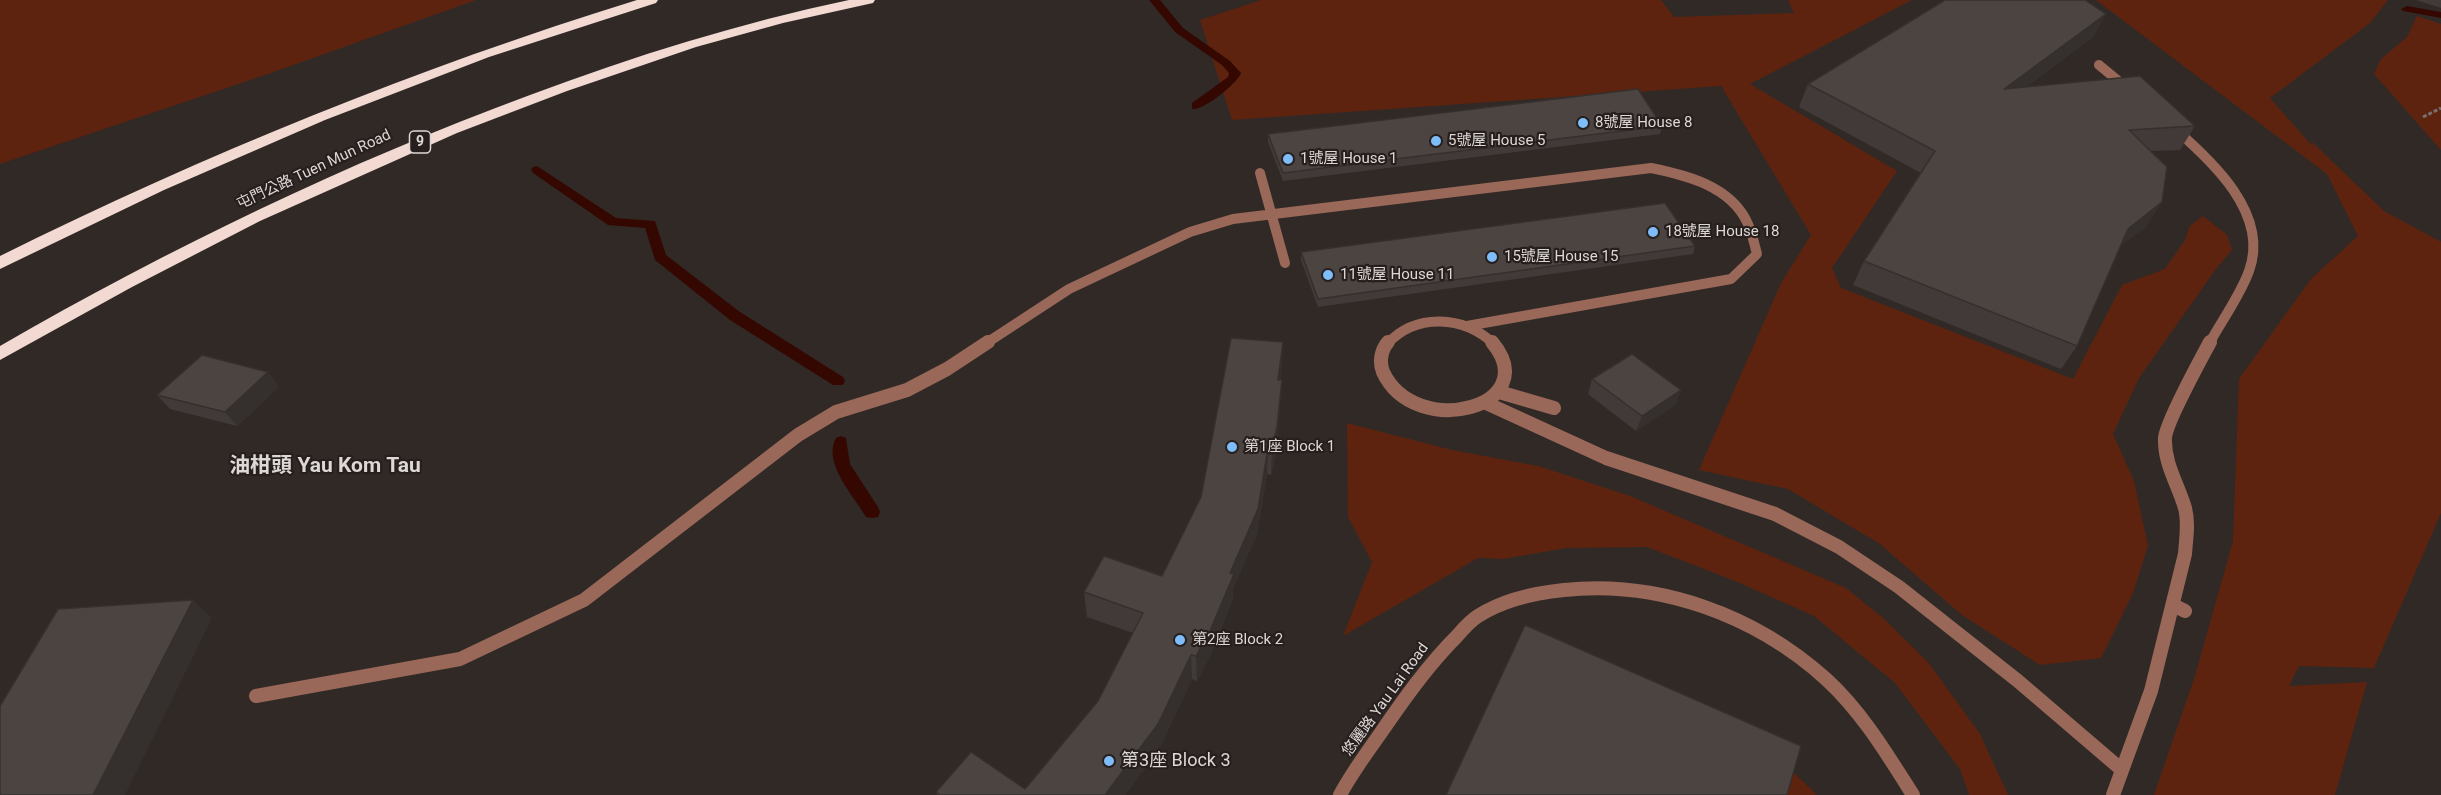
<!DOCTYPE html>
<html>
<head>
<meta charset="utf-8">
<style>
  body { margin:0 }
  canvas { display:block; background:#302926 }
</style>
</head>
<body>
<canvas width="2441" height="795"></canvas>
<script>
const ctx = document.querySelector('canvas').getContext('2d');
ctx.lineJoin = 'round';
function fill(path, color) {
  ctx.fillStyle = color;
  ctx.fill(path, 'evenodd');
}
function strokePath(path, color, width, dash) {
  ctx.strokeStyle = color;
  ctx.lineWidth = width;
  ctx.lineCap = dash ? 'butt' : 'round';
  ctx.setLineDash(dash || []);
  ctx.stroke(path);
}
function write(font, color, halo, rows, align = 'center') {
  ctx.font = font + ' Roboto,"Noto Sans TC",sans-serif';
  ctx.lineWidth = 4.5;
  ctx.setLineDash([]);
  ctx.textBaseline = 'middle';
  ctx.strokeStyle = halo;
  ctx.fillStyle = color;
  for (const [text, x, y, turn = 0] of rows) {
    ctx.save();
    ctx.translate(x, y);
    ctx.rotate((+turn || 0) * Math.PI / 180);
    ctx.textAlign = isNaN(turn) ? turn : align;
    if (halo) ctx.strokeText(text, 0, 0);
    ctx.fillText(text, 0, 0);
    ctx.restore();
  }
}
const green = new Path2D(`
  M0,0H476L268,74L0,164Z
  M1261,0H1661L1674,17L1794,13L1788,0H1912L1750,84L1897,171L1832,268L1841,288L2073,379L2122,285L2165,269L2185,240L2190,226L2203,216L2227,235L2232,250L2216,269L2139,378L2113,434L2134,481L2148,546L2133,593L2101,658L2040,665L1962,615L1880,544L1788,489L1699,470L1781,283L1811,235L1721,86L1232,120L1200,20Z
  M2096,0H2388L2370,23L2270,98L2313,147L2311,141L2384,211L2441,242V513L2374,668L2299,666L2289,686L2367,682L2335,795H2154L2195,676L2233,541L2239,379L2311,279L2358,236L2327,174Z
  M2417,16L2441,24V150L2374,74L2381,59L2407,37Z
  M1347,423L1452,450L1538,466L1630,496L1846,588L1883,618L1928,662L1980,734L2008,795H1969L1960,769L1895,683L1814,616L1735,581L1647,547L1566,548L1503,559L1478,558L1343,636L1372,562L1348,517Z
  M1787,766L1814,792L1816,795H1779Z`);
const stream = new Path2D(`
  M1149,0H1160L1183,28L1230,61L1241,73C1237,84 1203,111 1192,109V103L1228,77L1229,73L1222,65L1175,32Z
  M2407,6L2441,12V18L2403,11L2401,9Z
  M537,166L616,218L655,221L666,255L740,312L843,377L845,381L843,385H833L730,320L655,260L645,228L608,225L533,173L531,170L533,167Z
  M841,436L846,438L850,464L878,507L880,512L878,517L872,518L866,517C854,496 822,463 836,438Z`);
const path = new Path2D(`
  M2423,117L2441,108`);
const serviceFar1 = new Path2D(`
  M2099,65L2127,88
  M2174,128C2212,161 2270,214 2249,271C2240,296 2222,320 2209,344
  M1260,173L1285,263
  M985,344L1069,289L1190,232L1233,219L1651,168C1686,175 1730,186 1747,222C1752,232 1754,243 1757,254L1731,279L1467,326
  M1387,344C1416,313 1463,315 1494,344`);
const service = new Path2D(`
  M1388,342C1381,350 1379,362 1383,372C1415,441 1546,407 1492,342
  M1499,392L1554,408
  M1486,403L1606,458L1775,514L1839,547L1899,587L2018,681L2122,770
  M2173,605L2185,611
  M256,696L460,659L584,600L798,435L836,412L907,390L947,369L988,342
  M2113,795L2151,691L2185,554C2186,539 2189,523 2185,508C2178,484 2164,464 2165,438C2166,422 2201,359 2210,342`);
const minor = new Path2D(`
  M1340,795C1351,774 1366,754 1380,734C1404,699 1428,665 1458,635C1464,628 1470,621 1478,616C1503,600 1534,593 1564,590C1659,580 1755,615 1826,679C1862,712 1887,754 1913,795`);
const motorway = new Path2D(`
  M637,0H658L656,3L489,57L325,120L164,190L0,269V256C206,154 417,68 637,0Z
  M849,0H875L873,3L783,23L696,47L567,91L457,133L260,221L132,287L0,360V346C170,248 346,163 530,95C634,56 740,23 849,0Z`);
const wall = new Path2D(`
  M2416,0H2441V8Z
  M2094,36L2026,87L2195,126L2180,150L2151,151L2147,226L2120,246L2077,346L2061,369L1853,285L1864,261L1921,173L1799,107L1808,84Z
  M1662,126L1660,134L1283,181L1268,142V134Z
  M1695,246L1693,254L1318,307L1301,260V252Z
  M1282,368L1280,380V407L1276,454L1271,475L1267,474L1257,534L1233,589V599L1210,656L1197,681L1192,679L1160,747L1125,795H937L936,792L1025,789L1098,701L1133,633L1087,617L1084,592L1162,576Z
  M268,372L279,387L237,426L170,409L157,395Z
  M1592,379L1681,390L1675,405L1636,431L1588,394Z`);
const shadedWall = new Path2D(`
  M2106,14L2094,36L1992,112L2004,89Z
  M2162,202L2147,226L2112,252L2128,229Z
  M1283,342L1282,368L1277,406L1278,380Z
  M268,372L279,387L237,426L225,412Z
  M1282,380L1280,407L1276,454L1271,475L1272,448Z
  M1681,390L1675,405L1636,431L1642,416Z
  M1268,448L1267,474L1257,534L1233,589V599L1210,656L1197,681L1196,656L1230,573Z
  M193,600L212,618L125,795H93Z
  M1191,655L1192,679L1160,747L1125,795H1105Z`);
const building = new Path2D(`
  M1945,0H2085L2106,14L2004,89L2140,76L2195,126L2129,130L2167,167L2162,202L2128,229L2077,346L1864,261L1935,151L1808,84Z
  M1638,89L1662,126L1283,173L1268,134Z
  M1665,203L1695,246L1318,299L1301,252Z
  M1231,338L1283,342L1278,380H1282L1277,427L1272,448H1268L1258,509L1230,573L1234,574L1210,631L1196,656L1191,655L1158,724L1105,795H940L936,792L971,752L1025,789L1098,701L1143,613L1084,592L1104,556L1162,576L1201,497Z
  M1632,354L1681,390L1642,416L1592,379Z
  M202,355L268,372L225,412L157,395Z
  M193,600L93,795H0V706L58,609Z
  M1525,625L1801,746L1787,795H1446Z`);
const markers = [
  [1583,123,6,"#7ebdf9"],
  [1436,141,6,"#7ebdf9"],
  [1288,159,6,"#7ebdf9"],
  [1653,232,6,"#7ebdf9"],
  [1492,257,6,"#7ebdf9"],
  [1328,275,6,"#7ebdf9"],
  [1232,447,6,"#7ebdf9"],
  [1180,640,6,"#7ebdf9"],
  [1109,761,6,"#7ebdf9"]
];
const shields = [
  [420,142,21]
];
const shieldNames = [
  ["9",420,142]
];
const poiNames = [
  ["8號屋 House 8",1595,123],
  ["5號屋 House 5",1448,141],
  ["1號屋 House 1",1300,159],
  ["18號屋 House 18",1665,232],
  ["15號屋 House 15",1504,257],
  ["11號屋 House 11",1340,275],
  ["第1座 Block 1",1244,447],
  ["第2座 Block 2",1192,640]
];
const streetNames = [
  ["屯門公路 Tuen Mun Road",314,170,-25],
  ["悠麗路 Yau Lai Road",1386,700,-54]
];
const nearPoinames = [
  ["第3座 Block 3",1121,761]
];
const districtNames = [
  ["油柑頭 Yau Kom Tau",325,467]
];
fill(green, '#5d230f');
fill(stream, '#340800');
strokePath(path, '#77706e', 3, [4, 2]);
strokePath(serviceFar1, '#996858', 10);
strokePath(service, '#996858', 14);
strokePath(minor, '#996858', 14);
fill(motorway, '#f2d9d1');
fill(wall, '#413a38');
fill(shadedWall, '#35302e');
fill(building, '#4c4441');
strokePath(building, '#35302e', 1.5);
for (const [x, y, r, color] of markers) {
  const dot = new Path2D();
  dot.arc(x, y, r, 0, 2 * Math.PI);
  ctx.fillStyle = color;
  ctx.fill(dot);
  strokePath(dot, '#261f1d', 2);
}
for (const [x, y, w] of shields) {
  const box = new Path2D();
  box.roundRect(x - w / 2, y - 11, w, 22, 4.5);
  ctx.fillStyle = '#261f1d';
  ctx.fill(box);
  strokePath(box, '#ddd7d6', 1.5);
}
write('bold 14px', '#ddd7d6', null, shieldNames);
write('15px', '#ddd7d6', '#261f1d', poiNames, 'left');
write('15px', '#ddd7d6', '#261f1d', streetNames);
write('18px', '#ddd7d6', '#261f1d', nearPoinames, 'left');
write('bold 21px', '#ddd7d6', '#261f1d', districtNames);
</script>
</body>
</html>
